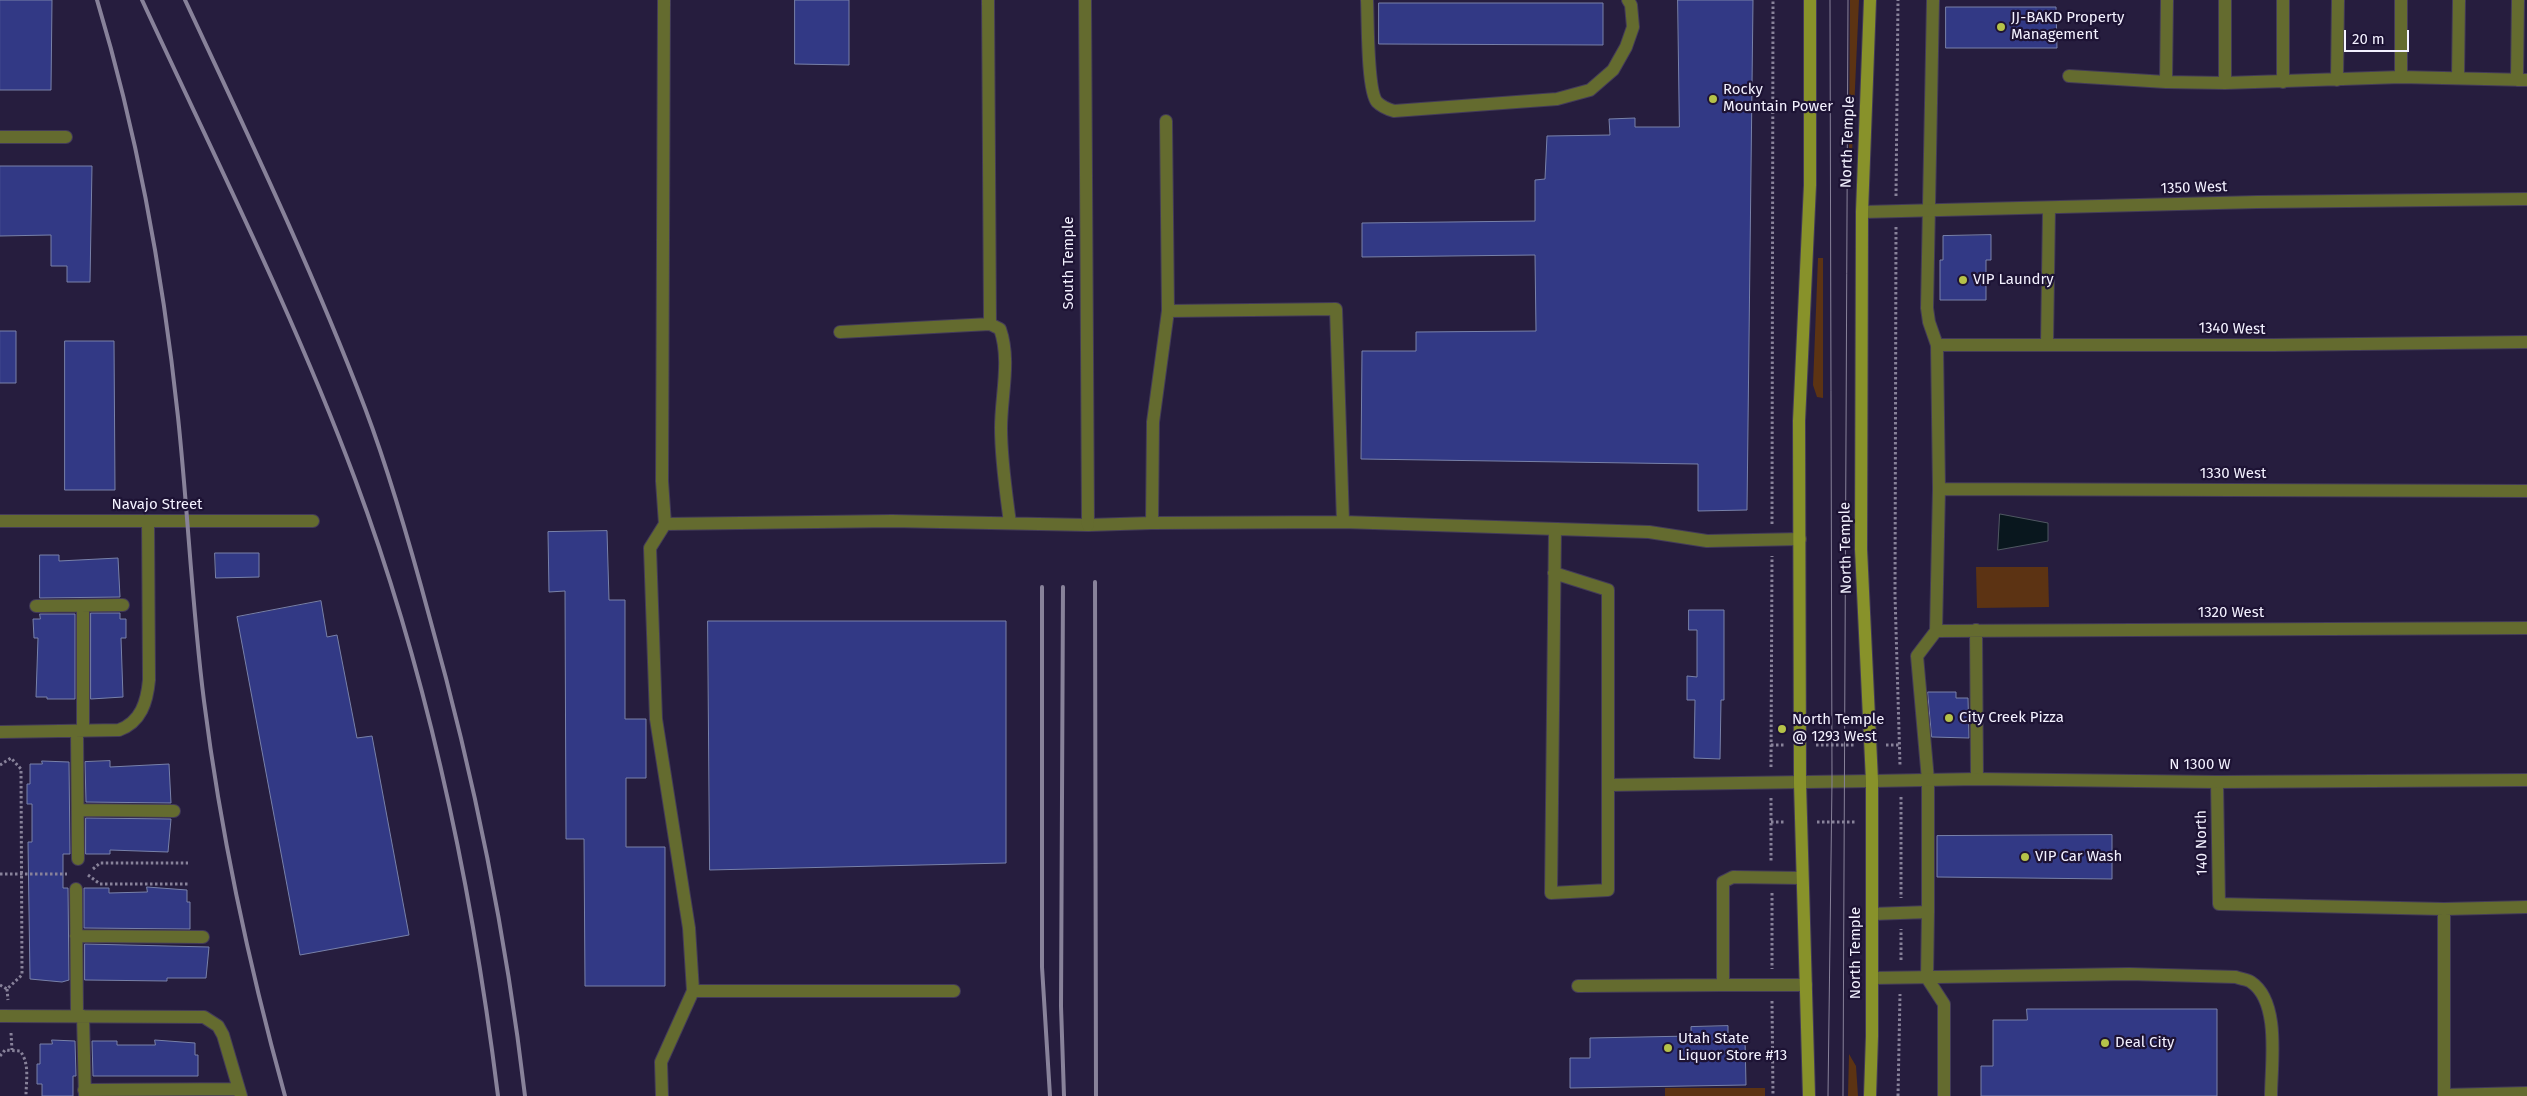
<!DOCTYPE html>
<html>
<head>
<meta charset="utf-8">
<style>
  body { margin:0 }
  #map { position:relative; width:2527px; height:1096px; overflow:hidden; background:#261d3e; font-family:"Fira Sans",sans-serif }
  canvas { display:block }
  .scale { position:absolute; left:2344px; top:30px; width:65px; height:22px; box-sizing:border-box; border:2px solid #f3f1ff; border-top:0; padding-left:6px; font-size:15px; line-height:18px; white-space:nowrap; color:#f3f1ff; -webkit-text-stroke:4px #1d1334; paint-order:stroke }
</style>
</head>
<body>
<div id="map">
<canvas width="2527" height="1096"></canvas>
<div class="scale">20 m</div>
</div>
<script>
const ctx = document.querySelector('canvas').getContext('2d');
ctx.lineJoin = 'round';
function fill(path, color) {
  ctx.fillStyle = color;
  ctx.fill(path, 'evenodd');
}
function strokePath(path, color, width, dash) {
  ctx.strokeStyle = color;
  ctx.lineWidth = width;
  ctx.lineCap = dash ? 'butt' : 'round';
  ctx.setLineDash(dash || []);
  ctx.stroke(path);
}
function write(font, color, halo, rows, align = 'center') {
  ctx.font = font + ' "Fira Sans",sans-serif';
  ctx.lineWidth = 4.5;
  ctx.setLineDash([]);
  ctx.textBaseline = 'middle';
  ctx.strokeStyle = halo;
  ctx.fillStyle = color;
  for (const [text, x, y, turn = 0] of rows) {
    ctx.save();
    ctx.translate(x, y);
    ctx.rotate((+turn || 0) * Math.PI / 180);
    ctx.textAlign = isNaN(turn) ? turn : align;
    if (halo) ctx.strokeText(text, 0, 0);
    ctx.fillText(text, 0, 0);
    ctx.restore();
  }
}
const green = new Path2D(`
  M1850,0H1859L1852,154H1849Z
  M1818,258H1823V398L1817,397L1813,385Z
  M1976,567H2048L2049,607L1977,608Z
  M1849,1054L1856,1066L1858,1096H1848Z
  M1665,1088H1765V1096H1665Z`);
const water = new Path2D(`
  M2000,514L2048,523V541L1998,550Z`);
const building = new Path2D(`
  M0,0H52L51,90H0Z
  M795,0H849V65L795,64Z
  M1678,0H1753L1747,510L1698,511V464L1361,459L1362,351H1416V332L1536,331L1535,255L1362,257V223L1535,221V180L1545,179L1547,136L1610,135L1609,119L1635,118V127H1679Z
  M1379,3H1603V45L1379,44Z
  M1946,7H2056L2057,48H1946Z
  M0,166H92L90,282H67V266H51V235L0,236Z
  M1991,235V260H1986V300H1940V260H1943V236Z
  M0,331H16V383H0Z
  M65,341H114L115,490H65Z
  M607,531L609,600H625V719H646V778H626V847H665V986H585L584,839H566L565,591L549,592L548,532Z
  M215,553H259V577L216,578Z
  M40,555H59V561L118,558L120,597L40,598Z
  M321,601L327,637L337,635L357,738L372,736L409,935L300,955L237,617Z
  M1689,610H1724V700H1721L1720,759L1694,758L1695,700H1687V676L1697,677V630H1689Z
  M91,613H120V619H126V638H121L123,697L91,699Z
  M40,614H75V699H47V697H36L38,638H34L33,619H40Z
  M708,621H1006V863L710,870Z
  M1928,692H1956V698H1968L1969,738L1932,737Z
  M42,761L69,762L70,854H63V888H68L69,980L62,982L30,979L28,842H32V804H27V784H30V764H42Z
  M110,761V767L169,764L171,803L86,802L85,762Z
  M86,818L171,819L168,852L110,850V854H86Z
  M2112,835V879L1937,877V836Z
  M147,887L187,890V902H190V929L84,928V888H109V893L147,892Z
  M85,944L209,947L206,978H167V981L85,980Z
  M2027,1009H2217V1096H1981V1066H1993V1020H2027Z
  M1728,1026V1038H1745L1746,1085L1570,1088V1058H1590V1038L1691,1036V1027Z
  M52,1040L75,1041L76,1076H73V1096H42V1084H37V1064H40V1044H52Z
  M155,1040L195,1043V1055H198V1076H93L92,1041H117V1045H155Z`);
const path = new Path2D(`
  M1896,196L1898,0
  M1896,227L1895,595L1900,765
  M1772,524L1773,0
  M1771,745H1784
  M1816,745H1854
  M1886,745H1900
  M0,765L11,758L21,769L22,975L7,989L0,985
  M1771,767L1772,556
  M1901,797V898
  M1771,798V862
  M1771,822H1786
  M1817,822H1856
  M93,869L100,863H188
  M0,874H67
  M88,875L100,884H189
  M1772,893V969
  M1901,960V929
  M7,989L8,1000
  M1772,1001L1773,1096
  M11,1033L12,1050
  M0,1056L5,1050L20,1051C30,1063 26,1081 26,1096
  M1898,1096L1900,994`);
const lane = new Path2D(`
  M664,0L662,481L665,524
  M988,0L990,324
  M1367,0C1368,19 1367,90 1377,102C1382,107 1387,109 1394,111L1557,99L1590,90L1613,70L1626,47L1633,27L1631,5L1628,0
  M2225,0V83
  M2283,0V82
  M2069,76L2166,82L2225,83L2401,77L2527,80
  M2401,77V0
  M2458,78L2459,0
  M2337,80L2338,0
  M2517,80L2518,0
  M2166,82L2167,0
  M1166,121L1168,311L1336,309L1343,522
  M840,332L990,324L1000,329C1011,360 1001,396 1001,428C1001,460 1006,492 1010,523
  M2047,344L2049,209
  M1937,345H2273L2527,342
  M1939,489L2527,491
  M1152,523L1153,422L1168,311
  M1554,573L1608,590V890L1551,893L1555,529
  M36,606L123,605
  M83,606V731
  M1976,630L1977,779
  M1936,631L2527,628
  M77,731L78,859
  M0,732L119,730C141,722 147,702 149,680L148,521
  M2217,782L2219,904L2444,909L2527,907
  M1608,785L1872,781
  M78,810L174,811
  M1802,878L1733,877L1723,882V985H1806
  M76,889L77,1016
  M2444,909V1096
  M1928,912L1927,978L1944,1004V1096
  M1872,914L1928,912V780L1917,656L1936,631L1939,489L1937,345L1929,322L1927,308L1933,0
  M76,936L203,937
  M1872,978L2129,974L2236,977C2240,979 2247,979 2251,982C2281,1002 2271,1065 2271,1096
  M1578,986L1723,985
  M954,991H693L689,928L656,719L650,548L665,524L892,521L1088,525L1152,523L1343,522L1649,532L1707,541L1800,539
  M0,1016L204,1017L218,1026L223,1035L241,1096
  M83,1016L85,1096
  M84,1090L239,1089
  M2444,1095L2527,1093
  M662,1096L661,1062L693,991`);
const street = new Path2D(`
  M1085,0L1088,525
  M0,137H66
  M1862,212L2257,202L2527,199
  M0,521H313
  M1872,781L1977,779L2217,782L2527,780`);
const secondary = new Path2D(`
  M1809,1096L1800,783L1799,421L1810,185V0
  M1870,1096L1872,1036V781L1861,549L1862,212L1870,0`);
const tram = new Path2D(`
  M1828,1096L1832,782L1830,0
  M1843,1096L1848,0`);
const rail = new Path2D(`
  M97,0C138,136 163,276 178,417C188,512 192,607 204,701C221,835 249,966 285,1096
  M142,0C215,158 294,315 355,479C429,678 472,886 498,1096
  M185,0C248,135 312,269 365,408C391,477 411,548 430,619C474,776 506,934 525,1096
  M1095,582L1096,1096
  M1042,587V967L1050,1096
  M1063,587L1061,1006L1064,1096`);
const markers = [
  [2001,27,5,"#b5c249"],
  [1713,99,5,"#b5c249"],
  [1963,280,5,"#b5c249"],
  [1949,718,5,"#b5c249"],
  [1782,729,5,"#b5c249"],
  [2025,857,5,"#b5c249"],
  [2105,1043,5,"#b5c249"],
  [1668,1048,5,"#b5c249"]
];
const poiNames = [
  ["JJ-BAKD Property",2011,18],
  ["Management",2011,35],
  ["Rocky",1723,90],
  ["Mountain Power",1723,107],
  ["VIP Laundry",1973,280],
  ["City Creek Pizza",1959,718],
  ["North Temple",1792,720],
  ["@ 1293 West",1792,737],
  ["VIP Car Wash",2035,857],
  ["Utah State",1678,1039],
  ["Liquor Store #13",1678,1056],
  ["Deal City",2115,1043]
];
const streetNames = [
  ["North Temple",1848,142,-88],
  ["1350 West",2194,188,-2],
  ["South Temple",1069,263,-90],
  ["1340 West",2232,329,1],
  ["1330 West",2233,474],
  ["Navajo Street",157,505],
  ["North Temple",1846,548,-91],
  ["1320 West",2231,613],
  ["N 1300 W",2200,765],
  ["140 North",2202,843,-91],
  ["North Temple",1856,953,-90]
];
fill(green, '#5c3313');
fill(water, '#09171e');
strokePath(water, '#4f5862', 1);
fill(building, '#323985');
strokePath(building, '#7881a9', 1);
strokePath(lane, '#433b59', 14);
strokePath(street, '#433b59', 14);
strokePath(secondary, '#433b59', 14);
strokePath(path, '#88829a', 3, [2.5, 2.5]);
strokePath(lane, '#646b2f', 12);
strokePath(street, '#646b2f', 12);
strokePath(secondary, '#88922a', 12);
strokePath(tram, '#88829a', 1);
strokePath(rail, '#88829a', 4);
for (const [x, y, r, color] of markers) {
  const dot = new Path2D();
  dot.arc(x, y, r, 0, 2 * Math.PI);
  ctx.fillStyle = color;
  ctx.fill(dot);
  strokePath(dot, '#1d1334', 2);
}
write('15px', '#f3f1ff', '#1d1334', poiNames, 'left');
write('15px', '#f3f1ff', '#1d1334', streetNames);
</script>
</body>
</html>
